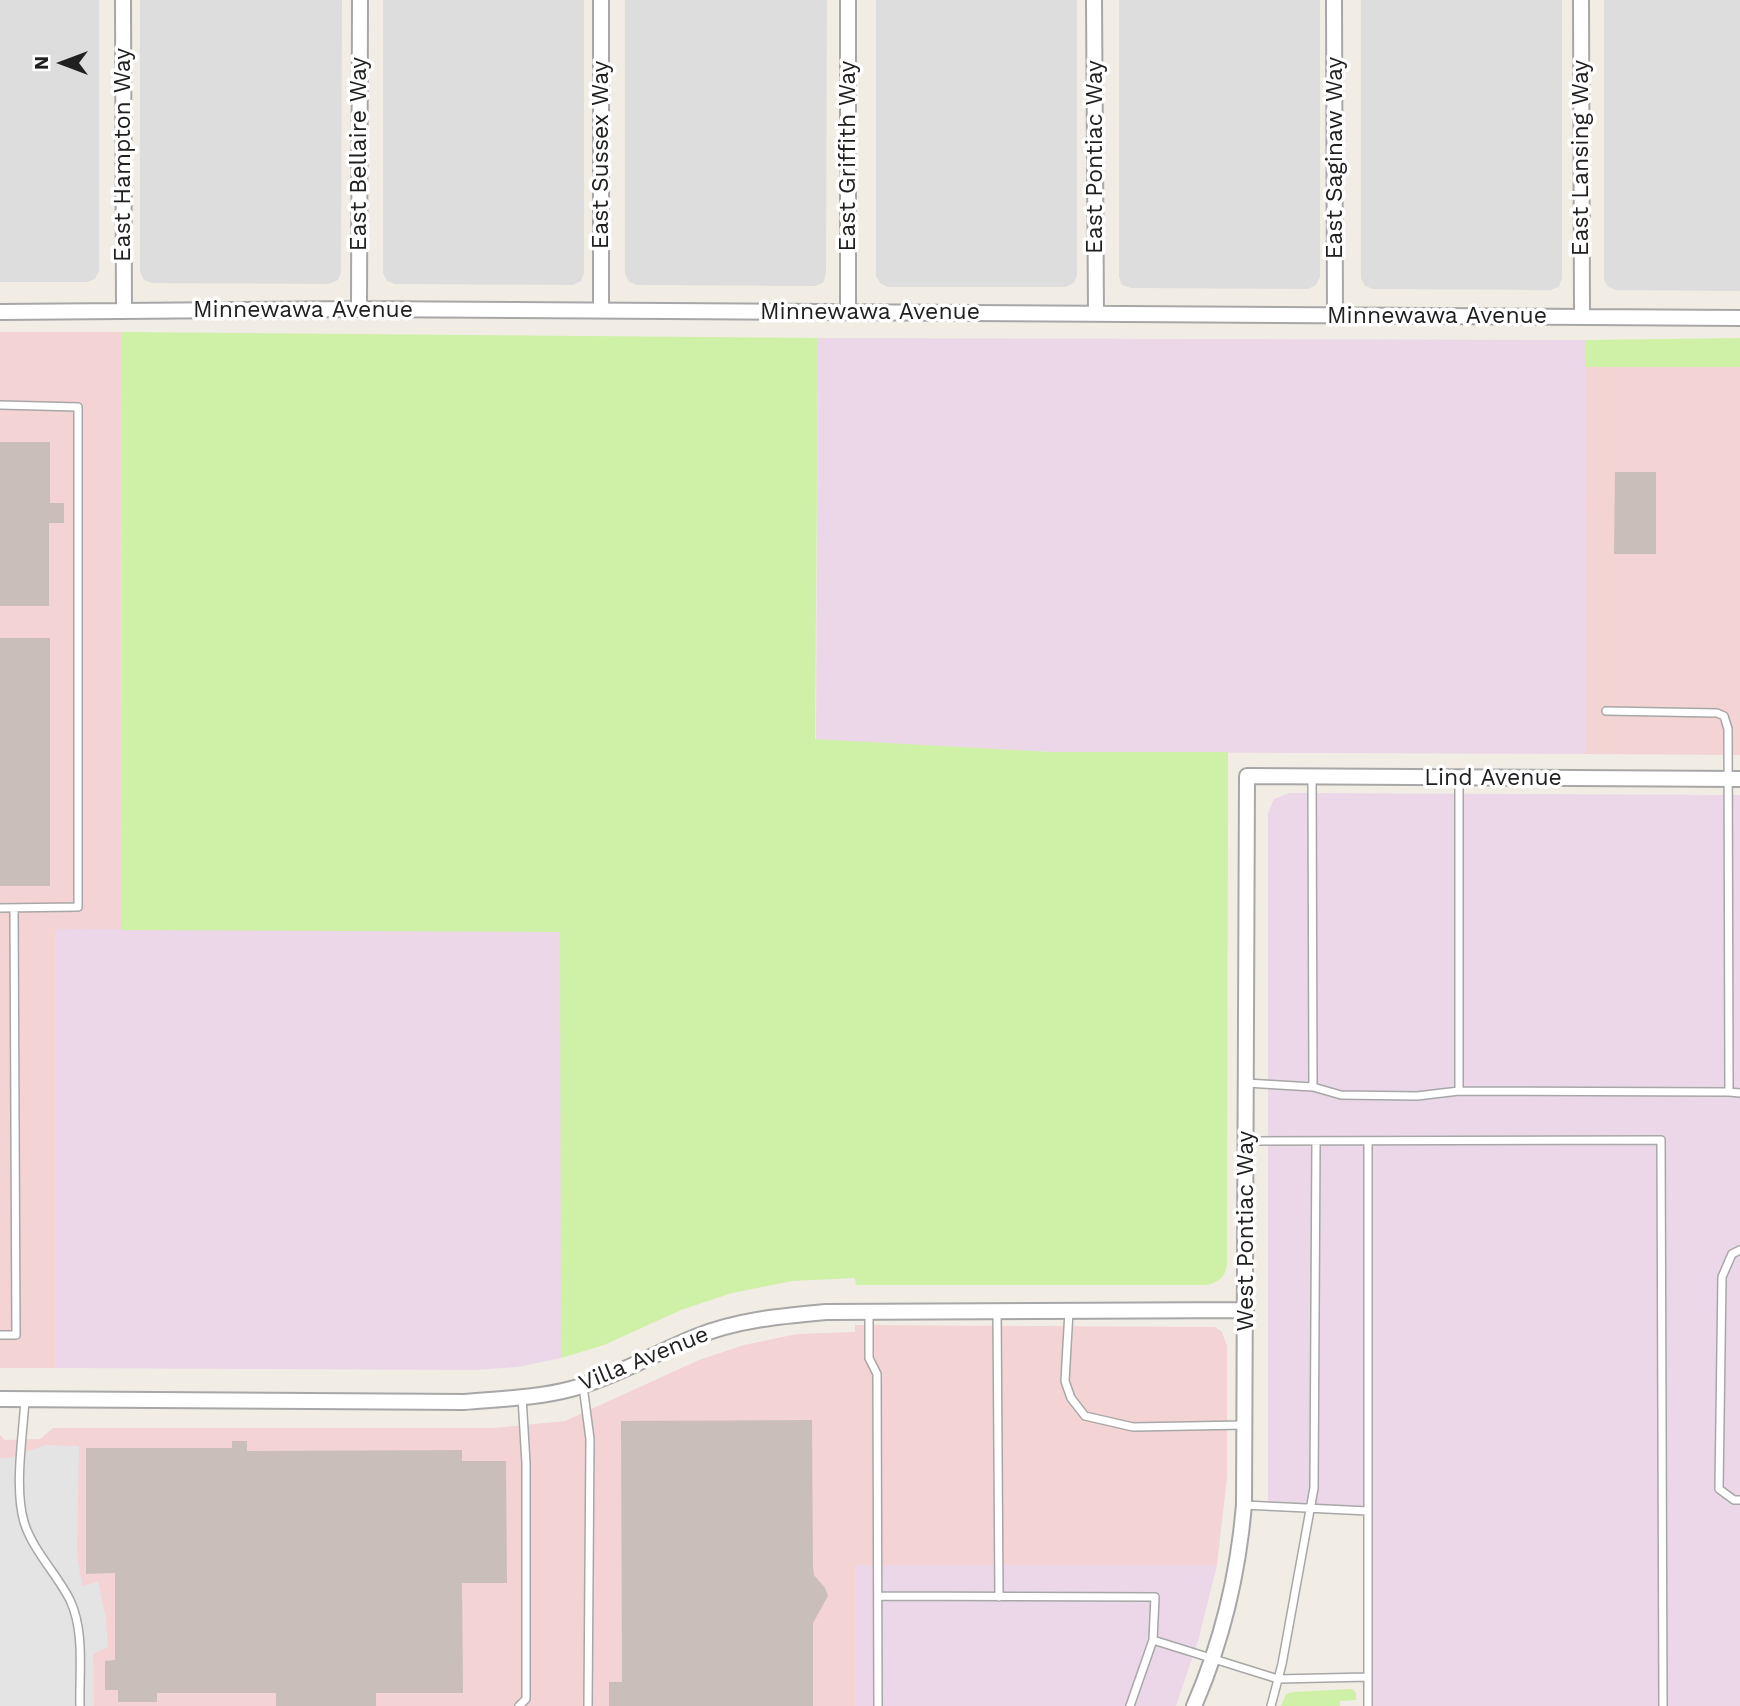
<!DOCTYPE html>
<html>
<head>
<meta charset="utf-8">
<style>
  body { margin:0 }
  #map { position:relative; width:1740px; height:1706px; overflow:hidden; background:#f1ede5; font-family:"Work Sans",sans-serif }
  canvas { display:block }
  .north { position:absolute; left:28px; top:28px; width:70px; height:70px; -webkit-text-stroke:5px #fff; paint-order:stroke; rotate:270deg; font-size:19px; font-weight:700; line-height:28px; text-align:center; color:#202020 }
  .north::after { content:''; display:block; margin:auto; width:24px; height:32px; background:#202020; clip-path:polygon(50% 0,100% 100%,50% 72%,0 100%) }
</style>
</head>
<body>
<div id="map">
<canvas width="1740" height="1706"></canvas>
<div class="north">N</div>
</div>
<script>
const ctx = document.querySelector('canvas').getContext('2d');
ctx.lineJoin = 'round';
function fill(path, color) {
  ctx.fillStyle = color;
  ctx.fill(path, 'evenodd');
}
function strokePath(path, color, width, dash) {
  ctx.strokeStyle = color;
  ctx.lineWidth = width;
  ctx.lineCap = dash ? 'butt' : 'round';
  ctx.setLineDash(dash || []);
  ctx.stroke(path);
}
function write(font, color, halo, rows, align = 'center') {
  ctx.font = font + ' "Work Sans",sans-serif';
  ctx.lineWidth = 7;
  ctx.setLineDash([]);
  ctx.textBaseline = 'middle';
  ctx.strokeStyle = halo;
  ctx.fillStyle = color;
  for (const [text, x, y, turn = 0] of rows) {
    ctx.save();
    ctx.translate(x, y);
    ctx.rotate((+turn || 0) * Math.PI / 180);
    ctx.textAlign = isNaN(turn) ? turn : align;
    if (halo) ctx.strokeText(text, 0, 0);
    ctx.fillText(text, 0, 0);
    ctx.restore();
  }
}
const residential = new Path2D(`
  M0,0H99V271L95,279L87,282H0Z
  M140,0H342L341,272L338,280L329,284L152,283L144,280L140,272Z
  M383,0H584V273L581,281L573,285L395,284L387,281L383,273Z
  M625,0H827L826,274L823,283L815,286L637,285L629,282L625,274Z
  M876,0H1077V275L1074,283L1066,287H888L880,283L876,276Z
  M1119,0H1320V277L1316,285L1308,289L1131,288L1122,285L1119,277Z
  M1361,0H1562V278L1559,287L1550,290L1373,289L1365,286L1361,278Z
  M1604,0H1740V291L1616,290L1608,287L1604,280Z`);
const commercial = new Path2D(`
  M0,332H121L122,930H55V1368H0Z
  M1585,367H1740V755L1585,754Z
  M855,1325L1215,1327L1222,1332L1227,1346V1477L1217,1565H856L855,1706H0V1435L5,1440L40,1439L53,1428H494L565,1421L699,1360L744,1345L797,1334L855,1332Z`);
const industrial = new Path2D(`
  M818,338L1585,340V754L1051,752L816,740Z
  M1289,793L1740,795V1706H1368V1512L1268,1506V813L1274,799Z
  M55,929L561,931V1358L518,1367L474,1370L55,1368Z
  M855,1565H1217L1198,1641L1176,1706H855Z`);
const grass = new Path2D(`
  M121,332L818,338L815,739L1051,752H1228L1227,1265C1225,1277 1219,1282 1207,1285H856L855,1278L792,1281L732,1293L681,1310L604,1345L561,1358L560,932L122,930Z
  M1740,338V367H1585V340Z
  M1352,1689L1356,1693V1700L1340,1701V1706H1281L1286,1694L1293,1692Z`);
const parking = new Path2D(`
  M45,1445L79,1446L77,1554L82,1586L98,1582L106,1618L108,1647L93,1654L94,1706H0V1458H10Z`);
const building = new Path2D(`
  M0,442H50V503H64V523H49V606H0Z
  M1615,472H1656V554H1614Z
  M0,638H50V886H0Z
  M812,1420L813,1567L814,1575L825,1588L828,1596L813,1623V1706H609V1682H622L621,1421Z
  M232,1441H247V1451L462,1450V1461H506L507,1583H462L463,1693H376V1706H276V1693H157V1702H118V1690H105V1661L115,1660V1573L86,1574V1448H232Z`);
const lane = new Path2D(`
  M0,405L78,407V907L0,908
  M1312,777L1313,1087
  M1459,777V1091L1729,1092L1728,729L1724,716L1717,713L1606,711
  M1246,1083L1313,1087L1341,1095L1417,1096L1459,1091
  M1729,1092L1740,1093
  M1246,1141L1661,1140L1663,1706
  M1740,1250L1732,1254L1722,1277L1719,1489L1734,1500H1740
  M997,1311L999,1597
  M1069,1311L1065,1381L1071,1398L1085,1416L1133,1427L1245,1425
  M869,1312V1358L877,1374L878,1706
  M0,1335H16L14,908
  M583,1386L590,1439L588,1706
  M25,1399C23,1436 14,1487 24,1522C33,1551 57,1574 70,1600C85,1632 79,1672 80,1706
  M1244,1505L1368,1511
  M878,1596L1155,1597L1153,1640L1130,1706
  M1153,1640L1278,1679L1368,1677
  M519,1706L526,1699V1463L522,1397
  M1271,1706L1282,1664L1314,1488L1316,1141
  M1368,1706V1141`);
const street = new Path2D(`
  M123,0L124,311
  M601,0V310
  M1094,0L1096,314
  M1334,0L1335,315
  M1581,0L1582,316
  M359,309L360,0
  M0,312L359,309L1740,318
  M848,312V0
  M0,1399L464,1402C499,1399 537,1398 571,1389C615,1377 653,1354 695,1337C736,1320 781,1316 826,1312L1246,1310
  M1194,1706C1222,1642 1238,1575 1244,1505L1247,776L1740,779`);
const streetNames = [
  ["East Bellaire Way",359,154,-90],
  ["East Hampton Way",123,155,-90],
  ["East Sussex Way",601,155,-90],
  ["East Griffith Way",848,156,-90],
  ["East Pontiac Way",1095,157,-90],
  ["East Saginaw Way",1335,158,-90],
  ["East Lansing Way",1581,158,-90],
  ["Minnewawa Avenue",303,310],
  ["Minnewawa Avenue",870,312],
  ["Minnewawa Avenue",1437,316],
  ["Lind Avenue",1493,778],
  ["West Pontiac Way",1246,1231,-90],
  ["Villa Avenue",644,1359,-22]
];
fill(residential, '#dedddd');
fill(commercial, '#f3d3d4');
fill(industrial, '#ebd7e8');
fill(grass, '#cff0a7');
fill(parking, '#e4e4e4');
fill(building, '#cabeb8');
strokePath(lane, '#a7a7a7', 10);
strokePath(street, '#a7a7a7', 18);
strokePath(lane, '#fff', 7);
strokePath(street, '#fff', 14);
write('23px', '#202020', '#fff', streetNames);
</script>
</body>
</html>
